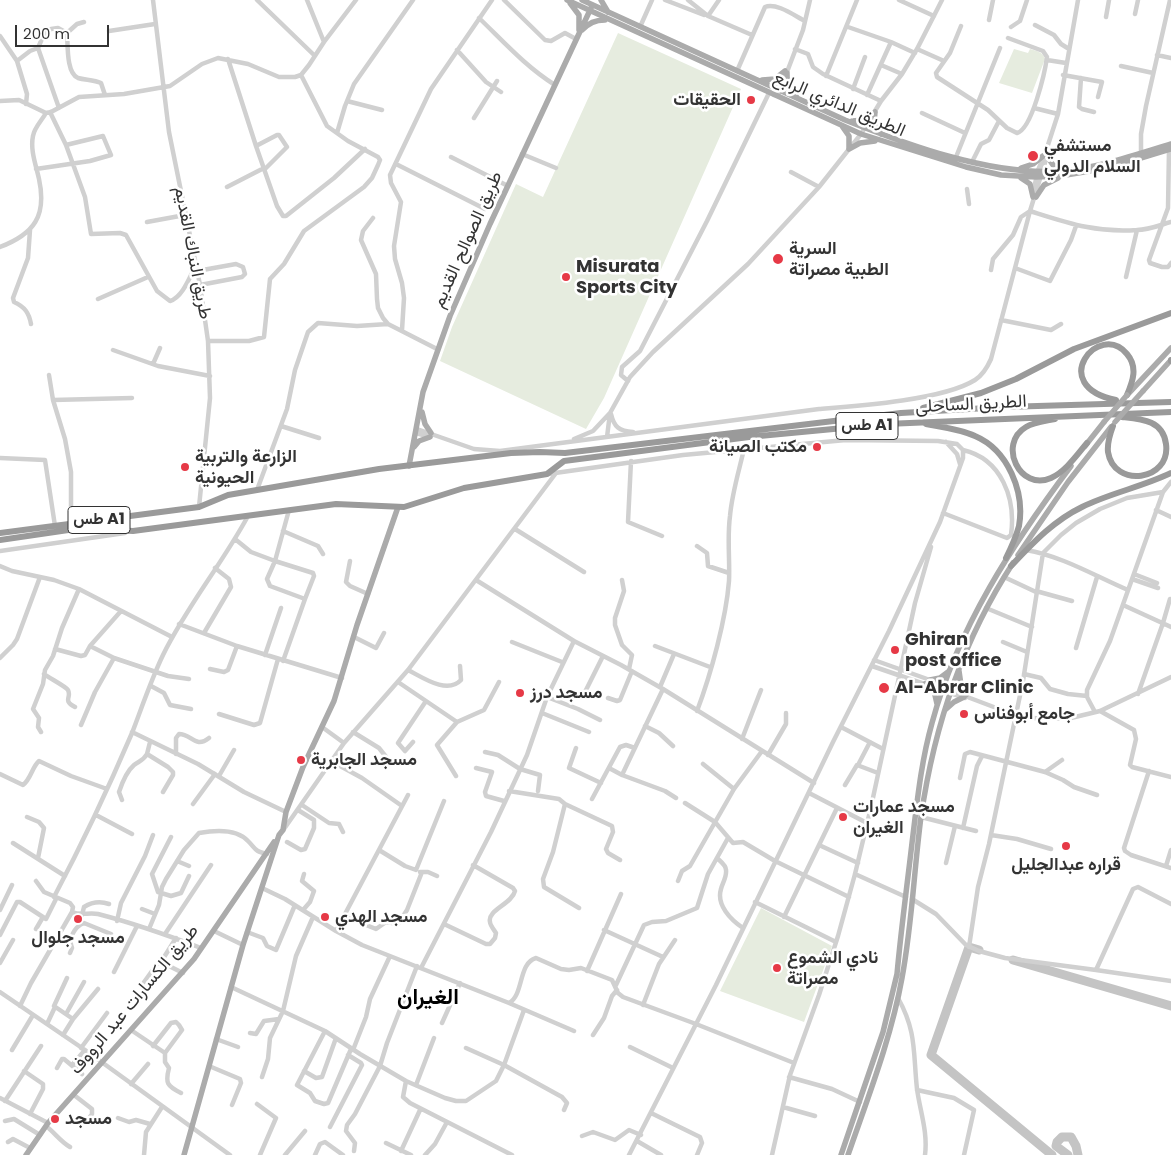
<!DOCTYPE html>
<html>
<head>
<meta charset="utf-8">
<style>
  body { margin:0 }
  #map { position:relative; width:1171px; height:1155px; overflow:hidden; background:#fff; font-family:Poppins,sans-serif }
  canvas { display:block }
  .scale { position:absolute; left:15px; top:25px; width:94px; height:22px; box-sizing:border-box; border:2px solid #333; border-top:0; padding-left:6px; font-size:15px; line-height:18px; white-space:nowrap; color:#333; -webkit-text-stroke:4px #fff; paint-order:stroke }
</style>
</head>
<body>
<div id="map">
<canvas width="1171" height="1155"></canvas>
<div class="scale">200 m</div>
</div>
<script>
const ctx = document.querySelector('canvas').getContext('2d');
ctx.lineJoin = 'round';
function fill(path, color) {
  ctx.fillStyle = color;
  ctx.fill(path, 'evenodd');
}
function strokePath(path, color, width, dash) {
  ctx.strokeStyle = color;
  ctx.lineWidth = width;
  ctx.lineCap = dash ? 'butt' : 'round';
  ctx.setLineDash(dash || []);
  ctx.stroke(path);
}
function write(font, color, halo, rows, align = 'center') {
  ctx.font = font + ' Poppins,Vazirmatn,sans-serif';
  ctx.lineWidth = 5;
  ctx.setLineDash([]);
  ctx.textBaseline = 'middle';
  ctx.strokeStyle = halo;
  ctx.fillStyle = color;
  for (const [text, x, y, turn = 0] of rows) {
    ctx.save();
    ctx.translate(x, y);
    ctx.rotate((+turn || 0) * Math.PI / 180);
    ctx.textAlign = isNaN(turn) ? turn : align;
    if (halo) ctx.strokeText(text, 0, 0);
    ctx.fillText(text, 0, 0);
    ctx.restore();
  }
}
const green = new Path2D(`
  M618,33L741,89L604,398L586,429L440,361L452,327L516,184L543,197Z
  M1014,49L1028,53L1030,49C1037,51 1043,52 1045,59L1032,93L999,83Z
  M761,908L832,946L804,1022L720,991Z`);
const taxiway = new Path2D(`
  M979,950L969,947L931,1055L1052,1155
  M1013,960L1171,1006
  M1068,1155L1056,1146L1057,1142L1062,1137H1071L1076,1146L1078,1155`);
const minor = new Path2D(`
  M153,0L169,132L200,285L208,341L210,398L199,507
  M257,0L315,56
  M307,0L324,42
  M504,0L545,40L551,41L565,33L576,39
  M665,0L704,15
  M688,0L708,16L752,35
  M899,0L934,16
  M1135,14L1138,0
  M708,16L719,0
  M1106,17L1109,0
  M479,18C503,41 526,67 555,85
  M989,20L993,0
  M84,22L77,24L67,33C68,44 66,73 78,78C85,80 94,80 101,83L105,95
  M1035,25L1054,35L1061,44L1069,49
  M961,26L950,53L936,73L937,77L988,110L1007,128L1017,133C1032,129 1045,72 1047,57L1043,51L1008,38
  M640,27L652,0
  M848,27L891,42L915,53
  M1011,27L1020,21L1027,0
  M109,31L155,24
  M0,36L17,61
  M795,49L808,54L813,67L823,74L881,101
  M917,49L944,61
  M457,50L486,82L501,92
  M1157,55L1171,58
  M228,59L256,146L277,206L283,216H286L334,178L365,149
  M1047,60L1066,63
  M881,65L902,74
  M1121,66L1153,73
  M737,71L765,7C776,2 795,16 805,21
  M1063,75L1102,82L1098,97
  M826,76L857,0
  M1081,78L1079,107L1082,109L1094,112
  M853,89L865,57
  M779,93L803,30L810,0
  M774,95L784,72
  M867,95L891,42
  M0,101L19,100L46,113
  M347,101L382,110
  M26,104L27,94L17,61L30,51L38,48
  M59,108L38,48L44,34L51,29L58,28L67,33
  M1034,108L1058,114
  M50,112L66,145L85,197L91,234L120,233L126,235L157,291L170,301C183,297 190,276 196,265
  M922,113L965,133
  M474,118L497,81
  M337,133L345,106L354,84L413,0
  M256,146L277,135H279L287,147L264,170
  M1169,149L1168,208L1149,260L1150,263L1162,267H1168L1171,263
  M1141,153V134L1146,106L1170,0
  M522,154L556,168
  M451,157L508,186
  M956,157L1000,48
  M972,162L981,144L989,140L999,121
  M396,164L485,209
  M36,169L90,161L111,155L103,136L66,145
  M791,172L819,187
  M227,187L264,168
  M967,189L969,204
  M1033,193L1038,170L1046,151L1058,114L1078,0
  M373,218L363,231L361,240L376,274L377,299L378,308L383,318L388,324L437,349
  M147,222L185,215
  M30,230L28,258L13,298L14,302C25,307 29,313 31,324
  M0,247C34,234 47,216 39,179C36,165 30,150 33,136C34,128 42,120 46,113L51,112L79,97L124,94L170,86L202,64L218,58L248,64L279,77H295L301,75L309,65L324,42L356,0
  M1015,268L1050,281L1071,240L1076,226
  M991,270L993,259L1013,235L1021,217L1030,211C1068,223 1096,233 1137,230C1149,230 1160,225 1171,222
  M197,271L236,264L243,267L245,274L242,277L200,285
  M1126,277L1137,230
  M98,299L148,277
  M1001,320L1051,330L1061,324
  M402,330L404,298L402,283L395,259L394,246L401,202L391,183L390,175L431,89L492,0
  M208,341H249L264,337L270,279L284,264L304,231L364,187L372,178L378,165L380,160L378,157L348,141L327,126L301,75
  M113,350L158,366L210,376
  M153,364L160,348
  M49,375L53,400L65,439L71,472V523
  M628,381L621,375L622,367L640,351L707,221L769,93
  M53,400L132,398
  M611,414C614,427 619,431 633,432
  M281,426L319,438
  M417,429L474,449L500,451L819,409C858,406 943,400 975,380C983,375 987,368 991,359L1030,211L1047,156L1046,151
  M416,433L430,437
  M607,437L610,413L630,377L653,352L748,264L819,187L861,134L881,101L902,74L917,49L942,0
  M574,439L593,431L609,414
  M946,442L957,454L960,464
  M0,458L45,460L55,526
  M631,461L628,522L662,536
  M548,474L683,455L846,440L938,441L957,444L963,450V458L940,522L889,631L833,742L716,985L629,1155
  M257,490L287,409L295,370L308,332L318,323L357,326L388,324
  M1156,510L1171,517
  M943,513L1007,538L1011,535C1016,499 1002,459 963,450
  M515,529L584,572
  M283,531L318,546L323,554
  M235,539L251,552L275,561L267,579L270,586L305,599L314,576L313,573L275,561L289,510
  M697,546L707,553L708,566L729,573
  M1026,550C1062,556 1095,576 1128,590
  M0,551L125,533
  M350,561L346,582L350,586L368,594
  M0,566L12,571L54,580L79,589L172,637
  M1134,574L1157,583
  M1004,577L1036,592
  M1132,579L1158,588
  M476,580L574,641
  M622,580L624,591L615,618V625L622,645L632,655L629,669
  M1036,591L1072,601
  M1123,605L1171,627
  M986,608L1032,627
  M179,624L237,646L342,678
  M204,633L231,587L229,579L215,568
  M354,637L376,648L384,633
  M512,642L562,662
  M1003,642L1027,652
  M90,646L121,611
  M655,646L710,667
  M1076,648L1097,577
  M55,649L81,656L85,655L90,646L114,658
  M265,655L281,608
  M0,658L13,645L17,639L40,577
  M874,660L930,680L951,688L970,698L999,709L1026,717L1042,719L1071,718L1100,711L1171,677
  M283,661L305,599
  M872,666L965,698
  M210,669L224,672L228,670L237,646
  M408,670C422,677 447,695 461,680L460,666
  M44,674C49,678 65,686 68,690C72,698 62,700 75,707
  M1024,674L1041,678L1050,689L1068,694L1087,696
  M398,682L457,722
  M151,686L164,693L170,705L191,709
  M660,687L674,654
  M1138,694L1163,623L1170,599
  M583,696L603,656
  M547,697L578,709L600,720
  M608,698L617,701L620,700L632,671
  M697,711C711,674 726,619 729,581C730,559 727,538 730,516C732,493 739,471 744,449
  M1100,711L1134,730L1136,739L1130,765L1132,767L1171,777
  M1095,712L1087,697V690L1110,641L1163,492L1171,482
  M542,713L589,732
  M219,714L254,725L260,723L278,659
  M81,725L95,692L114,658L168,676L189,679
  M645,726L659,733L673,746
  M322,727L344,743
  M841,727L883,749
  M41,732L38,727L39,718L33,709L43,684L45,670L53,656L62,628L79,589
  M132,732L198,764L244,792L286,812
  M353,732L379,748L387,758
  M742,739L761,690
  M150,742L147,754L168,767L173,772V775L163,792
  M413,742L405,751L398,743L426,701
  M576,748L569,768L601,783
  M485,752L498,755L520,769L540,775L538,791
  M176,754V738L179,734C192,734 195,749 209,738
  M768,755L786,724V713
  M331,761L362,778L402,806
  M703,764L734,789
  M858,765L870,742
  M476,768L492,772L485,792L486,796L504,801
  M609,768L622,775L663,689
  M1149,771L1124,848L1125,851L1131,855L1171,868
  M1045,772L1062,760
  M0,774L23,785C31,779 32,767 39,761L71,776L107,789
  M622,775L665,791L676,798
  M219,776L234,750
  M456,776L437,745L457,722L484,710L499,682
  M960,778L965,754L970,752L1045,772L1063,780L1074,787L1097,795
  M845,785L857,765L878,773
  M509,791L559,799L565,804L553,852L543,879L544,887L579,908
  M809,793L867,823
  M592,799L620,747L626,745L635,748
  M122,800L119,792C122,783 127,771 134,765C139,761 143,761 147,754
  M685,803L715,822L733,843L743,842L775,861L849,897
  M193,804L215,774
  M565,804L612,826L613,832L606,849L608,853L620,860
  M302,805L329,823L339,824L343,832
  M96,815L132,834
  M27,817L39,822L44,828L38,858
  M921,817L976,831
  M963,828L977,766L982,756
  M284,829L344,743L408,670L556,473
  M991,835L1017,839L1051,849
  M171,837L152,874L158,892L171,896L181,893L189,876
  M287,842L301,850L305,849L314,828V820L298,810
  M13,843L65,876
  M819,845L858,863
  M379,850L405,866L416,870L444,801
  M717,858C720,861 726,865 726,870C727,877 722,884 721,889C716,905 731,920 743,928
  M177,861L189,866
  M946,863L955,826
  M1166,866L1171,850
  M420,872H428L437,876
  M855,874L906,897
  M678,881L682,871L690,866L734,789L762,751
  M262,888L285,899L336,931L362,945L509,1003C524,995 518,963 536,958L561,969L569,970L581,968L612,980L618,993L623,997L696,1024L794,1063
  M54,897C82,844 108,789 132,733C142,707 151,680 163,655C187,606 222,564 248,516
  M912,899L936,914L966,945L979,951L1005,958L1096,970L1133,889L1138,887L1171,904
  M755,902L836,942
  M142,909L155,914
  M0,910L12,885
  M303,910L310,902L314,891L302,881L304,874
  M72,912C81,916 89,912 98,914C133,923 167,935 201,948
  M82,915L84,907C92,902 100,901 109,904
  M344,916L376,929L386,922L398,924L407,910L422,872
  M784,917L837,808
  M117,921L121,903L145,856L153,835
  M444,924L486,944H490L495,938L496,933C494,930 490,925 490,922C487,910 512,904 515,891L513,888L473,865
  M36,929L43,917
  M149,929L159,905L162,887L166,879L184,850L199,833C215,830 236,828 248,841C256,849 254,851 267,854
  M604,930L663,957
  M214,931L243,945
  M336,931L408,795
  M247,932L263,938L267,946L276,950L295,905
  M165,934L211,865
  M0,935L17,902H20L46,919L56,899
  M969,947L978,887L989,844L1023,681L1043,553L1061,535L1076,523L1100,509L1127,498L1163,492
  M70,953L72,948C68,939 74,927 84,923L111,934
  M161,962L183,973
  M0,963L13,940
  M421,968L491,832L527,755L547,697L574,641L621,665L663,689L814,783
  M1096,970L1171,981
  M587,971L621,894
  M114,972L137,926
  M67,978L54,1006L73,1019
  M142,985L157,964L161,962L176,938
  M616,985L644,925L652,922L666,921L697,908L708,874L728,838
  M231,987L325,1031L360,1054L406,1081L403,1097L410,1103L512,1155
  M0,992L85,1050L230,1155
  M898,998C917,1032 913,1053 917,1089C920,1111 928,1132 925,1155
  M509,1003L574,1031
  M643,1005L659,964L675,940
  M20,1006L31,983L72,912L73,907L70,903L44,892L36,881
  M524,1010L504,1065L562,1097L567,1103L564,1110
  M66,1014L84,982
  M442,1023L460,983
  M47,1024L55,1007
  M131,1030L165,1053V1062L169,1068C165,1083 167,1086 181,1093
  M325,1031L297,1085L310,1093L315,1101L324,1104L328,1103L351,1049
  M250,1033L256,1034L264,1021L279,1019
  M63,1035L73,1019L98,989
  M593,1035L604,1018L612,996L617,990
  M216,1039L238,1047
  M153,1046L171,1023L176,1022L179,1025L182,1030L165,1053
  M630,1047L673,1068
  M81,1048L107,1013
  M12,1050L33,1015
  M353,1050L366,1017L370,999L390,956
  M72,1065L85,1050
  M209,1066L240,1079L241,1083L232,1105
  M57,1068L62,1059H64L82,1074
  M24,1071L43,1084V1089L30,1114
  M304,1071L316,1078L322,1077L336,1038
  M262,1077L268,1059L270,1038L283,1011L296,956L313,917
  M789,1077L832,1089L860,1102
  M406,1081L445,1098L456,1101H466L496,1081L504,1065L466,1048
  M131,1084L148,1064
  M416,1085L434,1038
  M917,1090L954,1098L974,1110L964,1155
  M74,1095L92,1109V1114L89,1118
  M0,1098L48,1123
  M5,1101L41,1046
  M257,1104L276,1118L260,1155
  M783,1107L815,1116
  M651,1113L700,1137L702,1143L697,1155
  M118,1118L129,1122L136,1120L150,1124
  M5,1121L14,1119L40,1135
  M46,1126C55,1133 60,1141 70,1147
  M330,1127L362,1065L361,1063L348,1055
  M582,1136L593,1132L615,1140L629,1130L641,1135
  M637,1141L661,1155
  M8,1142L13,1139L30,1148
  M386,1143L411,1155
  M354,1151L355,1143L346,1131L347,1125L355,1114L380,1066L387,1043L417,966
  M401,1151L420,1110
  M144,1155L146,1132L162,1107
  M285,1155L305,1131
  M315,1155L320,1144L325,1142L343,1155
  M425,1155L435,1144L447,1122
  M772,1155L790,1075L819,995L838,936L855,874L871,807L915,603L931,547`);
const major = new Path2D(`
  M567,0L861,134L966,167L1001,175L1036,177L1060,176L1108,168L1171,149
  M582,0L845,120C908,145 992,176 1060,171C1098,168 1135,155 1171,144
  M601,0L608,12
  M570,3L579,15V30
  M582,30C589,23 595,20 605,20
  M787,73C787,83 788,89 796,96
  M762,80L775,79L785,71
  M875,112L874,123L881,134
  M852,121L864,120L875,112
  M842,126L849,136V149
  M849,149L860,143L875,141
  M1047,156L1053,165L1062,169
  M1021,168L1033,164L1043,156
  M1021,178L1030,184L1033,197
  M1036,197L1044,185L1058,178
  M1143,391L1171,360
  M1128,394L1171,348
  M422,412L425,424L431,433
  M1085,446L1104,422
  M414,447L419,441L430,437
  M409,466L423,392L450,316L490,224L591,8
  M1018,555L1068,482L1111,427
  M959,671L961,685L966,695
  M930,680L940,678L948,672
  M925,684L934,691L937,704
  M945,710L954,702L964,697
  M26,1155L48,1123L194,959L274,842
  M184,1155L243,945L279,835L283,830L286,812L303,767L334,701L357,625L398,507
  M841,1155L883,1032L897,974C901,930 907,886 912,843C917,803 921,762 932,723C958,627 1012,545 1071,466
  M848,1155C868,1097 891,1039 902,978C912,925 914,870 921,817C934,726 963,640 1013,563`);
const highway = new Path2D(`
  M1171,361V360
  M1116,400C1046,386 1099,320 1127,354C1138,367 1133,381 1127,395
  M923,408L981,393L1016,379L1074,349L1171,313
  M1055,419C1046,421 1034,422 1026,427C997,444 1020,492 1051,478C1065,472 1077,455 1087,443
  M926,424C942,427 960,429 975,436C1008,450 1025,492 1019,526C1016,537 1011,548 1006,558
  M1113,426C1110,434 1107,443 1108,452C1114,489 1171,481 1166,444C1163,420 1141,419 1122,417
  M0,533L199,507L228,495L379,469L511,453L540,452L565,453L901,413L1004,407L1171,402
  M0,540L82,528L133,531L336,504L404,507L464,488L547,474L564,461L749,437L886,424L1171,412
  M1011,566C1032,544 1053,521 1082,507C1110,493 1142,487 1171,473`);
const majorBridge = new Path2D(`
  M1104,422L1127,395
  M1115,422L1143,391`);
const markers = [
  [751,100,5,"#e63946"],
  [1033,156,6,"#e63946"],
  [778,259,6,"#e63946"],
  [566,277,5,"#e63946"],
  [817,447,5,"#e63946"],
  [185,467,5,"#e63946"],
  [895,650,5,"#e63946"],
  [884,688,6,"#e63946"],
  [520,693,5,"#e63946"],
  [964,714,5,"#e63946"],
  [301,760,5,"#e63946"],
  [843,817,5,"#e63946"],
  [1066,846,5,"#e63946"],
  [325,917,5,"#e63946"],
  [78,919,5,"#e63946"],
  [777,968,5,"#e63946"],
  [55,1119,5,"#e63946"]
];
const shields = [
  [867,426,62],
  [99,520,62]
];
const shieldNames = [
  ["طس A1",867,426],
  ["طس A1",99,520]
];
const poiNames = [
  ["الحقيقات",741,100,"right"],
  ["مستشفي",1044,146],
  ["السلام الدولي",1044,167],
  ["السرية",789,249],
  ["الطبية مصراتة",789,270],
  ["Misurata",576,267],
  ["Sports City",576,288],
  ["مكتب الصيانة",807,447,"right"],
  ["الزارعة والتربية",195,457],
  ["الحيونية",195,478],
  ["Ghiran",905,640],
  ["post office",905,661],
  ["Al-Abrar Clinic",895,688],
  ["مسجد درز",530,693],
  ["جامع أبوفناس",974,714],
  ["مسجد الجابرية",311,760],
  ["مسجد عمارات",853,807],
  ["الغيران",853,828],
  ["قراره عبدالجليل",1066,865,"center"],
  ["مسجد الهدي",335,917],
  ["مسجد جلوال",78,938,"center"],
  ["نادي الشموع",787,958],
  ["مصراتة",787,979],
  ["مسجد",65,1119]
];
const streetNames = [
  ["الطريق الدائري الرابع",839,105,23],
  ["طريق الصوالح القديم",468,240,-66],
  ["طريق النباك القديم",192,253,79],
  ["الطريق الساحلى",971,405,-3],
  ["طريق الكسارات عبد الرووف",135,1000,-50]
];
const districtNames = [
  ["الغيران",428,998]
];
fill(green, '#e6ecdf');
strokePath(taxiway, '#c4c4c4', 9);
strokePath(minor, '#d0d0d0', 4.5);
strokePath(major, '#ababab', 5.5);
strokePath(highway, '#9a9a9a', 6);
strokePath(majorBridge, '#ababab', 5.5);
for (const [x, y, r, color] of markers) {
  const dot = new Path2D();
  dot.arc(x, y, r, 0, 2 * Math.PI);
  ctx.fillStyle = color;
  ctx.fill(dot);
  strokePath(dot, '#fff', 2);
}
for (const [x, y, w] of shields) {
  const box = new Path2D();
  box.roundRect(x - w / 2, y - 13.5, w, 27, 4);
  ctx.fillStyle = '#fff';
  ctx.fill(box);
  strokePath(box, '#333', 1);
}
write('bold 16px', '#333', null, shieldNames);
write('bold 18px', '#333', '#fff', poiNames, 'left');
write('18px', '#333', '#fff', streetNames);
write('bold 22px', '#000', '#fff', districtNames);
</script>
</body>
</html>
